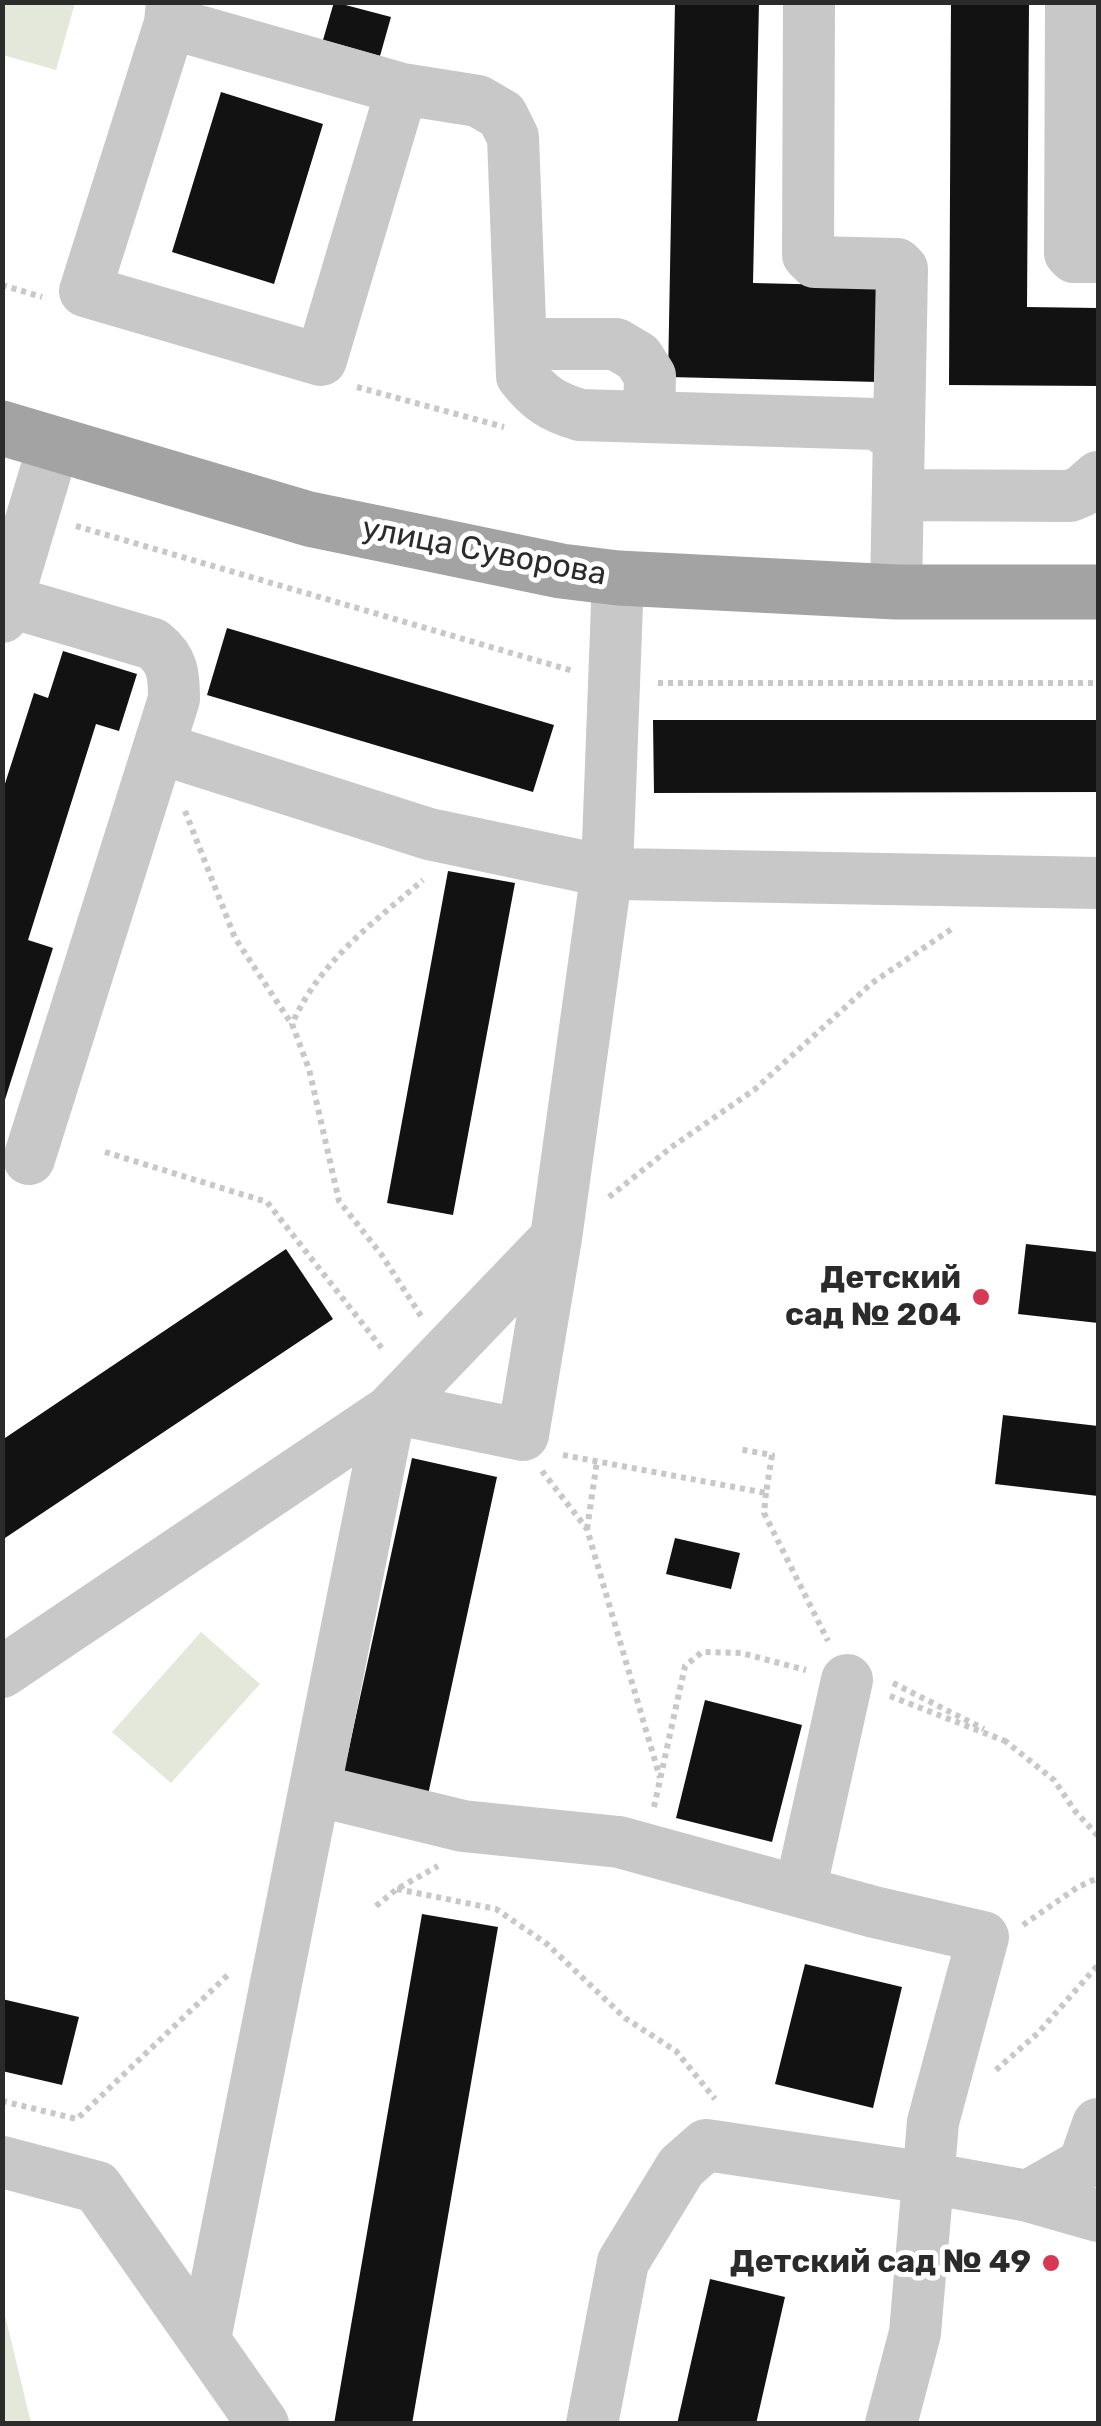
<!DOCTYPE html>
<html>
<head>
<meta charset="utf-8">
<style>
  body { margin:0 }
  #map { position:relative; width:1101px; height:2426px; overflow:hidden; background:#fff; font-family:Rubik,sans-serif }
  canvas { display:block }
  .frame { position:absolute; inset:0; border:5px solid #2b2b2b; pointer-events:none }
</style>
</head>
<body>
<div id="map">
<canvas width="1101" height="2426"></canvas>
<div class="frame"></div>
</div>
<script>
const ctx = document.querySelector('canvas').getContext('2d');
ctx.lineJoin = 'round';
function fill(path, color) {
  ctx.fillStyle = color;
  ctx.fill(path, 'evenodd');
}
function strokePath(path, color, width, dash) {
  ctx.strokeStyle = color;
  ctx.lineWidth = width;
  ctx.lineCap = dash ? 'butt' : 'round';
  ctx.setLineDash(dash || []);
  ctx.stroke(path);
}
function write(font, color, halo, rows, align = 'center') {
  ctx.font = font + ' Rubik,sans-serif';
  ctx.lineWidth = 10;
  ctx.setLineDash([]);
  ctx.textBaseline = 'middle';
  ctx.strokeStyle = halo;
  ctx.fillStyle = color;
  for (const [text, x, y, turn = 0] of rows) {
    ctx.save();
    ctx.translate(x, y);
    ctx.rotate((+turn || 0) * Math.PI / 180);
    ctx.textAlign = isNaN(turn) ? turn : align;
    if (halo) ctx.strokeText(text, 0, 0);
    ctx.fillText(text, 0, 0);
    ctx.restore();
  }
}
const green = new Path2D(`
  M2,3H75L56,70L3,55Z
  M201,1632L260,1684L171,1783L112,1732Z
  M3,2307L31,2423H3Z`);
const building = new Path2D(`
  M334,2L391,17L380,56L323,40Z
  M675,2H759L753,283L880,286L879,382L668,377Z
  M951,2H1029L1027,307L1098,308V386L949,385Z
  M221,92L323,124L274,284L172,252Z
  M227,628L554,725L533,792L207,695Z
  M63,651L137,674L119,731L96,724L28,940L53,948L3,1106L2,793L34,693L48,698Z
  M653,720H1098V792L654,793Z
  M448,871L515,883L453,1215L387,1203Z
  M1026,1244L1098,1252V1323L1018,1314Z
  M286,1249L333,1319L2,1540V1440Z
  M1003,1415L1098,1426V1496L995,1484Z
  M412,1458L497,1477L426,1804L341,1785Z
  M675,1538L740,1553L731,1589L666,1574Z
  M705,1700L802,1725L772,1842L676,1818Z
  M422,1914L498,1927L412,2424H334Z
  M805,1964L902,1987L873,2108L775,2084Z
  M2,1999L79,2017L62,2085L2,2071Z
  M710,2279L785,2297L756,2424H677Z`);
const path = new Path2D(`
  M2,285L42,297
  M357,387L504,427
  M76,526L573,671
  M658,683H1098
  M185,811L235,938L291,1023
  M105,1152L267,1202L384,1351
  M609,1197L673,1146L754,1090L872,983L953,928
  M421,1316L381,1254L339,1201L309,1069L292,1024C320,961 372,924 423,880
  M563,1455L766,1493L772,1455L738,1449
  M542,1471L587,1529L660,1778
  M766,1493L764,1513L828,1641
  M587,1529L597,1461
  M893,1683L984,1729
  M890,1696L1005,1741
  M1004,1740L1054,1780L1075,1811L1098,1836
  M654,1807L685,1666L702,1652L741,1653L806,1670
  M397,1889L496,1909L547,1944L625,2018L676,2051L715,2099
  M376,1906L397,1889L438,1866
  M1023,1925L1078,1887L1098,1878
  M996,2070L1038,2033L1098,1965
  M2,2101L77,2119L231,1972`);
const minor = new Path2D(`
  M809,2L808,255L815,262L897,264L902,269L896,592
  M1071,2L1070,253L1074,257H1098
  M170,23L402,89L321,360L85,291L170,23L172,2
  M402,89L478,101L502,115L513,137L522,376C539,398 553,407 580,415L876,424L899,438
  M521,344H616L638,357L650,376L649,417
  M898,495L1070,496L1082,491L1098,477
  M7,601L153,644C173,660 174,674 174,699L29,1159
  M2,617L54,444
  M159,748L429,834L619,874L1098,883
  M403,1398L417,1413L523,1435L556,1238
  M2,1672L390,1411
  M315,1790L463,1826L619,1842L874,1912L983,1937L933,2122L915,2333L891,2424
  M800,1891L847,1680
  M2,2162L97,2187L263,2424
  M1028,2196L1098,2216
  M205,2339L390,1411L556,1238L607,870L618,578
  M592,2424L623,2262L681,2167L706,2145L928,2178L1028,2196L1084,2164L1098,2124`);
const major = new Path2D(`
  M2,428L309,519L561,571L618,578L896,592H1098`);
const markers = [
  [981,1297,10,"#d63951"],
  [1051,2263,10,"#d63951"]
];
const streetNames = [
  ["улица Суворова",484,552,11]
];
const poiNames = [
  ["Детский",961,1279],
  ["сад № 204",961,1316],
  ["Детский сад № 49",1031,2263]
];
fill(green, '#e3e8da');
fill(building, '#121212');
strokePath(path, '#c8c8c8', 6, [5, 5]);
strokePath(minor, '#c8c8c8', 52);
strokePath(major, '#a3a3a3', 55);
for (const [x, y, r, color] of markers) {
  const dot = new Path2D();
  dot.arc(x, y, r, 0, 2 * Math.PI);
  ctx.fillStyle = color;
  ctx.fill(dot);
  strokePath(dot, '#fff', 4);
}
write('32px', '#2b2b2b', '#fff', streetNames);
write('bold 32px', '#2b2b2b', '#fff', poiNames, 'right');
</script>
</body>
</html>
